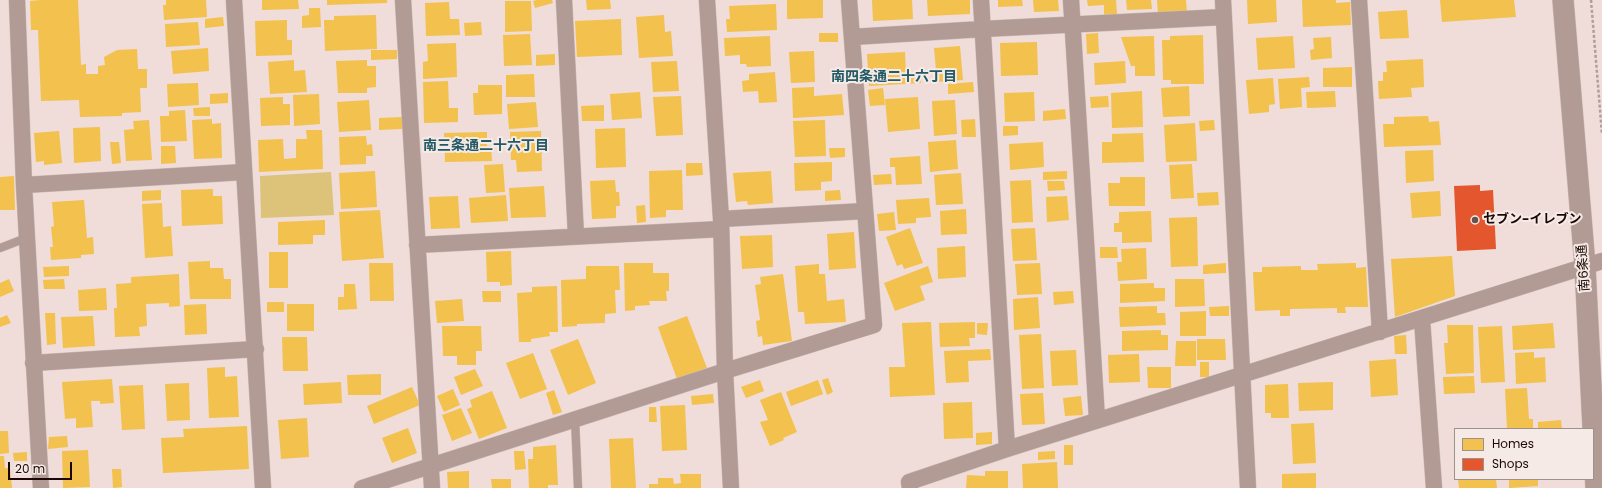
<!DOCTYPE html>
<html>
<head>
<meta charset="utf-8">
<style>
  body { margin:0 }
  #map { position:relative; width:1602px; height:488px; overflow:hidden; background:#f0dcd8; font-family:Poppins,sans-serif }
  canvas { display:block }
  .legend { position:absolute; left:1454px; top:428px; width:140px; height:52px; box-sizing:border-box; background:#f6eae6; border:1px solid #9e908c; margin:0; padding:5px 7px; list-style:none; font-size:12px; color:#1b0804 }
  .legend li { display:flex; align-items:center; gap:8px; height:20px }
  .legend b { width:20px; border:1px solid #9e908c }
  .scale { position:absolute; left:8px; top:462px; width:64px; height:18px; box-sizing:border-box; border:2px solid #1b0804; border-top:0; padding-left:5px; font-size:12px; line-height:14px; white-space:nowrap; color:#1b0804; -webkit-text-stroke:3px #f6eae6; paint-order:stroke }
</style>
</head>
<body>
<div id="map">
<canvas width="1602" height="488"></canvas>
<ul class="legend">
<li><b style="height:11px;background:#f2c14e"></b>Homes</li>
<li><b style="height:11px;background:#e4572e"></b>Shops</li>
</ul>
<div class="scale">20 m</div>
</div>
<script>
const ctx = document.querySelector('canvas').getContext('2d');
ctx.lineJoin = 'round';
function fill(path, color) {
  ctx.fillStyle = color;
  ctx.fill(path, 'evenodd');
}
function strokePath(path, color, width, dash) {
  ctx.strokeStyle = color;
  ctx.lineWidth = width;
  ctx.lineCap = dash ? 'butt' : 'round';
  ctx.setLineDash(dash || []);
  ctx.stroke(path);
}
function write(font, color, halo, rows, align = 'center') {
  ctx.font = font + ' Poppins,"Noto Sans JP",sans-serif';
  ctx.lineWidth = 4;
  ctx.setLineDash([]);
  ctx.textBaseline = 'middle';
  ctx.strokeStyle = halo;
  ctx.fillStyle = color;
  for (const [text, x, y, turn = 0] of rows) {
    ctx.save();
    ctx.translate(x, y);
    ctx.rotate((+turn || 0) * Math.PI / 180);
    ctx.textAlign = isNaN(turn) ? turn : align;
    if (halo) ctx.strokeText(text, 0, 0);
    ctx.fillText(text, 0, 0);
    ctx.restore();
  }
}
const green = new Path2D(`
  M331,172L334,215L261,218L260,176Z`);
const homes = new Path2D(`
  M40,0H78L81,65L86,64V74H98V66L105,65L104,57L117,50L137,49L138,69H147V88H140L141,112L122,113V116L80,117L79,100L41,101L38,30H31L30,1Z
  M166,0H206L207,17L164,20L163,5H166Z
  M262,0H298L299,9L262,10Z
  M327,0H387V3L327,5Z
  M537,0H552L553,3L535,8L533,1Z
  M586,0H610L611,9L587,10Z
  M787,0H823V18L787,19Z
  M872,0H912L913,19L873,21Z
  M927,0H970V14L928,16Z
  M998,0H1022L1023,6L998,7Z
  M1033,0H1058L1059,11L1034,12Z
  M1087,0H1116L1117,14L1104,15V5L1088,6Z
  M1126,0H1151L1152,9L1127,10Z
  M1157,0H1186L1187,12L1158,14Z
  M1247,0H1276L1277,22L1248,24Z
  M1302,0H1336V3L1350,2L1351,25L1303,27Z
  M1440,0H1514L1516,17L1442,22Z
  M505,1H531L532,31L505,32Z
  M449,2L450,19H459L460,35L426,36L425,3Z
  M776,4L777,30L727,32L726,19H730L729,6Z
  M309,8H320L321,27L302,28V16L309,15Z
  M1407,10L1409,38L1380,39L1378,12Z
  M376,15L377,49L325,51L324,20H334V16Z
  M664,15L665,32L671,31L673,56L639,58L636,17Z
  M223,17L224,26L205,28V19Z
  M621,19L622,55L577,57L575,21Z
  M287,20V40H292V55L256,56L255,21Z
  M198,22L200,45L166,47L165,24Z
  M481,22L482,35L465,36L464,23Z
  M819,33H838V42H819Z
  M1098,33L1099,53L1087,54L1086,34Z
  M530,34L532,65L504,66L503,35Z
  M1203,35L1204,84H1171V80H1163L1162,40H1170V36Z
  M770,36L771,66L747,67L746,64H740V55L725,56L724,38Z
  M1154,36L1155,76H1135V66H1131L1121,37Z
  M1293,36L1295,68L1258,70L1256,38Z
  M1331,37L1332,58L1311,60L1310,50L1314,49L1313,38Z
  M1037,42L1038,75L1001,76L1000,43Z
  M456,43L457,77L423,79V62L428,61L427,44Z
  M960,46L963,80L937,82L934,48Z
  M208,48L209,71L173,74L171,51Z
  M371,50H397V59L371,60Z
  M814,51L815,82L791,83L789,52Z
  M905,52L906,73H920L921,83L869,86L867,54Z
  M555,54V65L536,66V55Z
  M1423,59L1424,87L1411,88L1412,97L1379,99L1378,81H1383V72H1387L1386,61Z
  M294,60V71L305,70L307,92L270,94L268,62Z
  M367,60V66H376V87L367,88V93H338L336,61Z
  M677,61L679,91L653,92L651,62Z
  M1125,61L1126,83L1095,85L1094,63Z
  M1352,67V87H1323V68Z
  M775,72L777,102L759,103L758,91L743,92L742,81L749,80V74Z
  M534,74L535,97H506V75Z
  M1309,77L1310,87L1301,88L1302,107L1280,109L1278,79Z
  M1273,78L1275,104L1269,105V112L1249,114L1246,80Z
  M448,81L449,108H458V122L424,123L423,82Z
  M973,82L974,92L948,94V84Z
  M198,83L199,105L168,107L167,84Z
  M478,85H502V114L474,115L473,93H478Z
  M1189,86L1190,116L1163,117L1161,88Z
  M814,87V96L842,94L844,115L793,118L792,88Z
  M883,88L885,105L870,106L868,90Z
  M1142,91L1143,127L1112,128L1111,93Z
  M1335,91L1336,107L1307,108L1306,92Z
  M640,92L642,118L612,120L610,94Z
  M1034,92L1035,121L1005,122L1004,93Z
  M228,93V103L210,104V94Z
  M319,94L320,124L294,126L293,95Z
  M681,96L683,135L656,136L653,97Z
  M1108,96L1109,107L1091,108L1090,97Z
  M283,97V104H290V125L261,126L260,98Z
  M918,97L920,129L888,132L885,99Z
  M369,100L371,130L339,132L337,102Z
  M955,100L957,134L934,136L932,101Z
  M536,102L538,127L509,129L507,104Z
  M604,105V121H582L581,106Z
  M210,107V116H194L193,108Z
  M1065,109L1066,119L1043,121V111Z
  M185,110L187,141L161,142L160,116H169V111Z
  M1428,116L1429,122L1439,121L1441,145L1384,147L1383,124H1394V117Z
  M402,117V129L379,130V118Z
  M212,119V124L221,123L222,158L194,159L192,120Z
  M975,119L976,137H962L961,120Z
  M149,120L152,160L126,161L124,130L134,129L133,121Z
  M825,120L826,156L795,157L793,121Z
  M1214,120L1215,130L1200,131L1199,121Z
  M1195,123L1197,161L1166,162L1164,125Z
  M1003,126H1018V135L1003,136Z
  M100,127L101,161L74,163L73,128Z
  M625,128L626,167L596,168L595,129Z
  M306,130H322L323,169L259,172L258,140L283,139L284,159L296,158V139H307Z
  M59,131L62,163L44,165V161L36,162L34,133Z
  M541,131L542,171L517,172L516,160H511L510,132Z
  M487,132V146H491L492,161L445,162L444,133Z
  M1143,133L1144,162L1102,163V142H1112V134Z
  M366,136L367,145L372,144L373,156H366V164L340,165L339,137Z
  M956,140L958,169L930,172L928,142Z
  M110,142H119L121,163L112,164Z
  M1043,142L1044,167L1010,170L1009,144Z
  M161,146H175L176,163L161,164Z
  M829,148H845V157L830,158Z
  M1433,150L1434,181L1406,183L1405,151Z
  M920,156L922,184L896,185L895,167H890V158Z
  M832,162V181L821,182V190L795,191L794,163Z
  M686,163H702L703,175L686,176Z
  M503,164L505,192L486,193L484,165Z
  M1192,164L1194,198L1171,199L1169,165Z
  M682,170L683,210H666V217L650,218L649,171Z
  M375,171L377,207L341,209L339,173Z
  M771,171L773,203L748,205L747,201L736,202L733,173Z
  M1067,171V179L1043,180V172Z
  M961,173L963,204L936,205L934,175Z
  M891,174L892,184L874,185L873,175Z
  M14,176L15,210H0V177Z
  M1120,177H1145V206H1109L1108,183H1120Z
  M615,180L616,192H619L620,206H616V218L592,219L590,181Z
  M1031,180L1033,222L1012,223L1010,181Z
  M1047,181H1064L1065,190L1048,191Z
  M544,186L546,217L511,218L509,188Z
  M213,189V196H222L223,224L182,226L181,190Z
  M161,190V200L142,201V191Z
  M840,190L841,200L825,201V191Z
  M1440,191L1441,216L1412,218L1410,193Z
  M1218,192L1219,205L1198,206L1197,193Z
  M506,195L508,221L471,223L469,198Z
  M458,196L460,228L431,229L429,197Z
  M1067,196L1069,220L1047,222L1046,197Z
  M929,198L931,217L916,218V223L898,224L896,200Z
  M84,200L87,238L93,237L94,254L81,255V258L51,260L50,247H53L51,227L54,226L52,202Z
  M162,203L163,227L171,226L173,256L145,258L142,204Z
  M645,205L646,222L637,223L636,206Z
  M966,209L967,234L941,235L940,211Z
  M380,210L384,258L342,261L339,212Z
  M1151,211L1152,242L1122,243V232H1114V223H1119V212Z
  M894,212L896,230L879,231L877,214Z
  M1197,217L1198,266L1171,267L1169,218Z
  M325,220V235H313V244L278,245V222Z
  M910,228L923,263L904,269L902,264L897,266L886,237Z
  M1035,228L1037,260L1013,261L1011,229Z
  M854,232L856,268L829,270L827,234Z
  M772,235L773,267L742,269L740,236Z
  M965,246L966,277L938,279L937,248Z
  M1100,247H1117L1118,258H1100Z
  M1146,248L1147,279L1118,281L1117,262H1122L1121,249Z
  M511,251L512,285L500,286V282H487L486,252Z
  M269,252H288V288H269Z
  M1452,256L1455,296L1395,317L1391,259Z
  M210,261V268H223L224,279H231V299H190L188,262Z
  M369,263H393L394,301H370Z
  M624,263H653V273H669V291H666L667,301H649L650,305L635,306V310L625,311Z
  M1040,263L1042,294L1017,295L1015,264Z
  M1226,263V273L1203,274V265Z
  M1356,263V268L1366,267L1368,307H1345L1346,313H1337V308L1290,309V316H1280V310L1255,311L1253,272H1262V267L1301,266V270H1318L1317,264Z
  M819,264V274H825L827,301L844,299L846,322L805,324L804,312H798L795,266Z
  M69,266V276L44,277L43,267Z
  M586,266H619L620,290H615L616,313L605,314V323L577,324V326L562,327L561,280L586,279Z
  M928,266L933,282L920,286L925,300L895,311L884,283Z
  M179,274L180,306L169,307V303L146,304L147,326L139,327L140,336L115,337L114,308H117L116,284L131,283V277Z
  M783,274L792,341L763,345L762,336L758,337L756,321L760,320L755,285L761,284L760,277Z
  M9,279L14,291L0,297V283Z
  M64,279L65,289H44L43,280Z
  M1175,279H1204L1205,306L1175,307Z
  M1154,283V288H1165V301L1120,303V284Z
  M344,284H355L357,309L338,310V297H344Z
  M557,286L558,332H549L550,336L531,339V342H519L517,293L532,292V287Z
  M106,288L107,310L79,311L78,290Z
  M482,291H501V302H483Z
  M1073,291L1074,303L1054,305L1053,292Z
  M1038,297L1040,328L1014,330L1013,299Z
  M462,299L464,321L437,323L435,301Z
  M267,302H284V312H267Z
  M206,304L207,334L185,335L184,305Z
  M287,304H314V331H287Z
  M1157,306V313H1165L1166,325L1120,327L1119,307Z
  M1229,306V316H1210L1209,307Z
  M1206,311V336H1180V312Z
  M45,313H55L56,344L47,345Z
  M7,315L11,323L0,327V318Z
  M93,316L95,346L63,348L61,317Z
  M687,316L707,368L677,379L658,327Z
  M931,322L935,395L890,397L889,367H905L902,323Z
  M975,322V338H969L970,346L940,347L939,323Z
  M977,323H988L987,335L977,334Z
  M1553,323L1555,348L1513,350L1512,326Z
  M1447,325H1473L1474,373L1446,374L1444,343H1448Z
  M442,326H481L482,351H476V365H457V356H443Z
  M1502,326L1505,382L1481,383L1478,327Z
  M1161,330V335H1168V350L1122,351V331Z
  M1041,334L1044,388L1022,389L1019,335Z
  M1406,335L1407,354H1395L1394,336Z
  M282,337H307L308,371H283Z
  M578,339L596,383L568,395L550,350Z
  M1197,339H1225L1226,360H1197Z
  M1176,341H1196V366H1175Z
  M990,349L991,360L968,361L969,382L946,383L944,351Z
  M1076,350L1078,385L1052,386L1050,351Z
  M1534,352V358L1545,357L1546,382L1516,384L1515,353Z
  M533,353L547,389L520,399L506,363Z
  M1139,354L1140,382L1109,383L1108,355Z
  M1396,359L1398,395L1371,397L1369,361Z
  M1200,362H1209V377H1200Z
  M225,367V377L237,376L239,417L209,418L207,368Z
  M1147,367H1171V388H1148Z
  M475,369L483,386L461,395L454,377Z
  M381,374V395H348L347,375Z
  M1474,376L1475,393L1444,394L1443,377Z
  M828,378L833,392L827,395L822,380Z
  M112,379L114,403L100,404V401H91L93,427L76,428V418L65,419L62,382Z
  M760,380L764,391L746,398L741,387Z
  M818,380L823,394L791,406L786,392Z
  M341,382L342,403L304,405L303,384Z
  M1333,382V410L1299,411L1298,383Z
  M189,383L190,420L167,421L165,384Z
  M1288,384L1289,418H1271V413H1265V385Z
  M143,385L145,429L122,430L119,386Z
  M412,387L420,405L374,424L367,406Z
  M1527,388L1529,419H1533V429H1507L1505,389Z
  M453,389L460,405L444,412L437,396Z
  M554,390L562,412L553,415L546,393Z
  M492,391L507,428L479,439L467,409L472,407L470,400Z
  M781,392L797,432L783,438L784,440L770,446L760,422L768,420L760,400Z
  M1043,393L1045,424L1022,425L1020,394Z
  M713,394L714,403L692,405L691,396Z
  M1081,396L1083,415L1065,416L1063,398Z
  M972,402L973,438L944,439L943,403Z
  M685,405L687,450L662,451L660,406Z
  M649,407H656L657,422H649Z
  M461,408L472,433L452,441L442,415Z
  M307,418L309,457L281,459L278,420Z
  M1561,420L1562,429H1538V422Z
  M1314,423L1316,463L1293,464L1291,424Z
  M247,426L249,469L163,473L161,438L184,437L183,429Z
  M408,428L417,453L392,463L382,438Z
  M0,431H8L9,453L0,454Z
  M992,432V444L976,445V433Z
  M67,436L68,447L48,449L49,437Z
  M633,438L636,488H611L609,439Z
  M556,445L558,485H548V488H529L528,459H533V447Z
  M1064,445H1073V465H1064Z
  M88,450L90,487L63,488L62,451Z
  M514,451H524L526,469L515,470Z
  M1055,451V459L1038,460V452Z
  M27,452V461H14L13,453Z
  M0,456H4L5,468H10L12,488H0Z
  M1057,462L1058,488H1023L1022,464Z
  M112,469H121L122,487L113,488Z
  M469,471V488H448L447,472Z
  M985,471H1008V488H966L967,475L985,476Z
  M1316,473V488H1282V474Z
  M680,474H701V488H649V484H658V478H673L674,484L681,483Z
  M491,479H511V488H492Z
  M1458,479H1496L1497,488H1459Z
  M1509,479H1538V486L1509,488Z`);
const shops = new Path2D(`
  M1480,185V191L1493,190L1496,249L1457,251L1454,186Z`);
const path = new Path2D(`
  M1591,0L1602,134`);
const service = new Path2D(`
  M0,248L26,238
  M575,419L578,488`);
const minor = new Path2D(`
  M17,0L24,185L41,488
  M234,0L263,488
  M403,0L432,488
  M564,0L576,236
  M707,0L721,219L725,371L731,488
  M981,0L1007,449
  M1071,0L1097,419
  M1223,0L1248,488
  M1359,0L1380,332
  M852,37L983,29L1224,17
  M24,185L244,172
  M721,219L865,211
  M417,245L721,229
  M1422,319L1434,488
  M33,363L256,349
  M362,488L725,371L874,325L849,0
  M910,488L909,482L1007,449L1602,261`);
const tertiary = new Path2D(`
  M1563,0L1585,266L1596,488`);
const markers = [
  [1475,220,4,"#66524e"]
];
const poiNames = [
  ["セブン-イレブン",1483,220]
];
const streetNames = [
  ["南6条通",1584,268,-94]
];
const neighbourhoodNames = [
  ["南四条通二十六丁目",894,77],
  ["南三条通二十六丁目",486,146]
];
fill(green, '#dcc379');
fill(homes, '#f2c14e');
fill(shops, '#e4572e');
strokePath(service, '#cbbcb8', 9);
strokePath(minor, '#cbbcb8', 17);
strokePath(tertiary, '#cbbcb8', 22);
strokePath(path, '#b19e9a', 2.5, [3, 2]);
strokePath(service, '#b29b95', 8);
strokePath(minor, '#b29b95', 16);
strokePath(tertiary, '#b29b95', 21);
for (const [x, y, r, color] of markers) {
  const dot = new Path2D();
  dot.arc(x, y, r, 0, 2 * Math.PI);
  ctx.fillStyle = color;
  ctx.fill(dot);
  strokePath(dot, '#f6eae6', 1.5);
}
write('bold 13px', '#1b0804', '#f6eae6', poiNames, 'left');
write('13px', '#1b0804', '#f6eae6', streetNames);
write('bold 14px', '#235a66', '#f6eae6', neighbourhoodNames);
</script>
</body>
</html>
